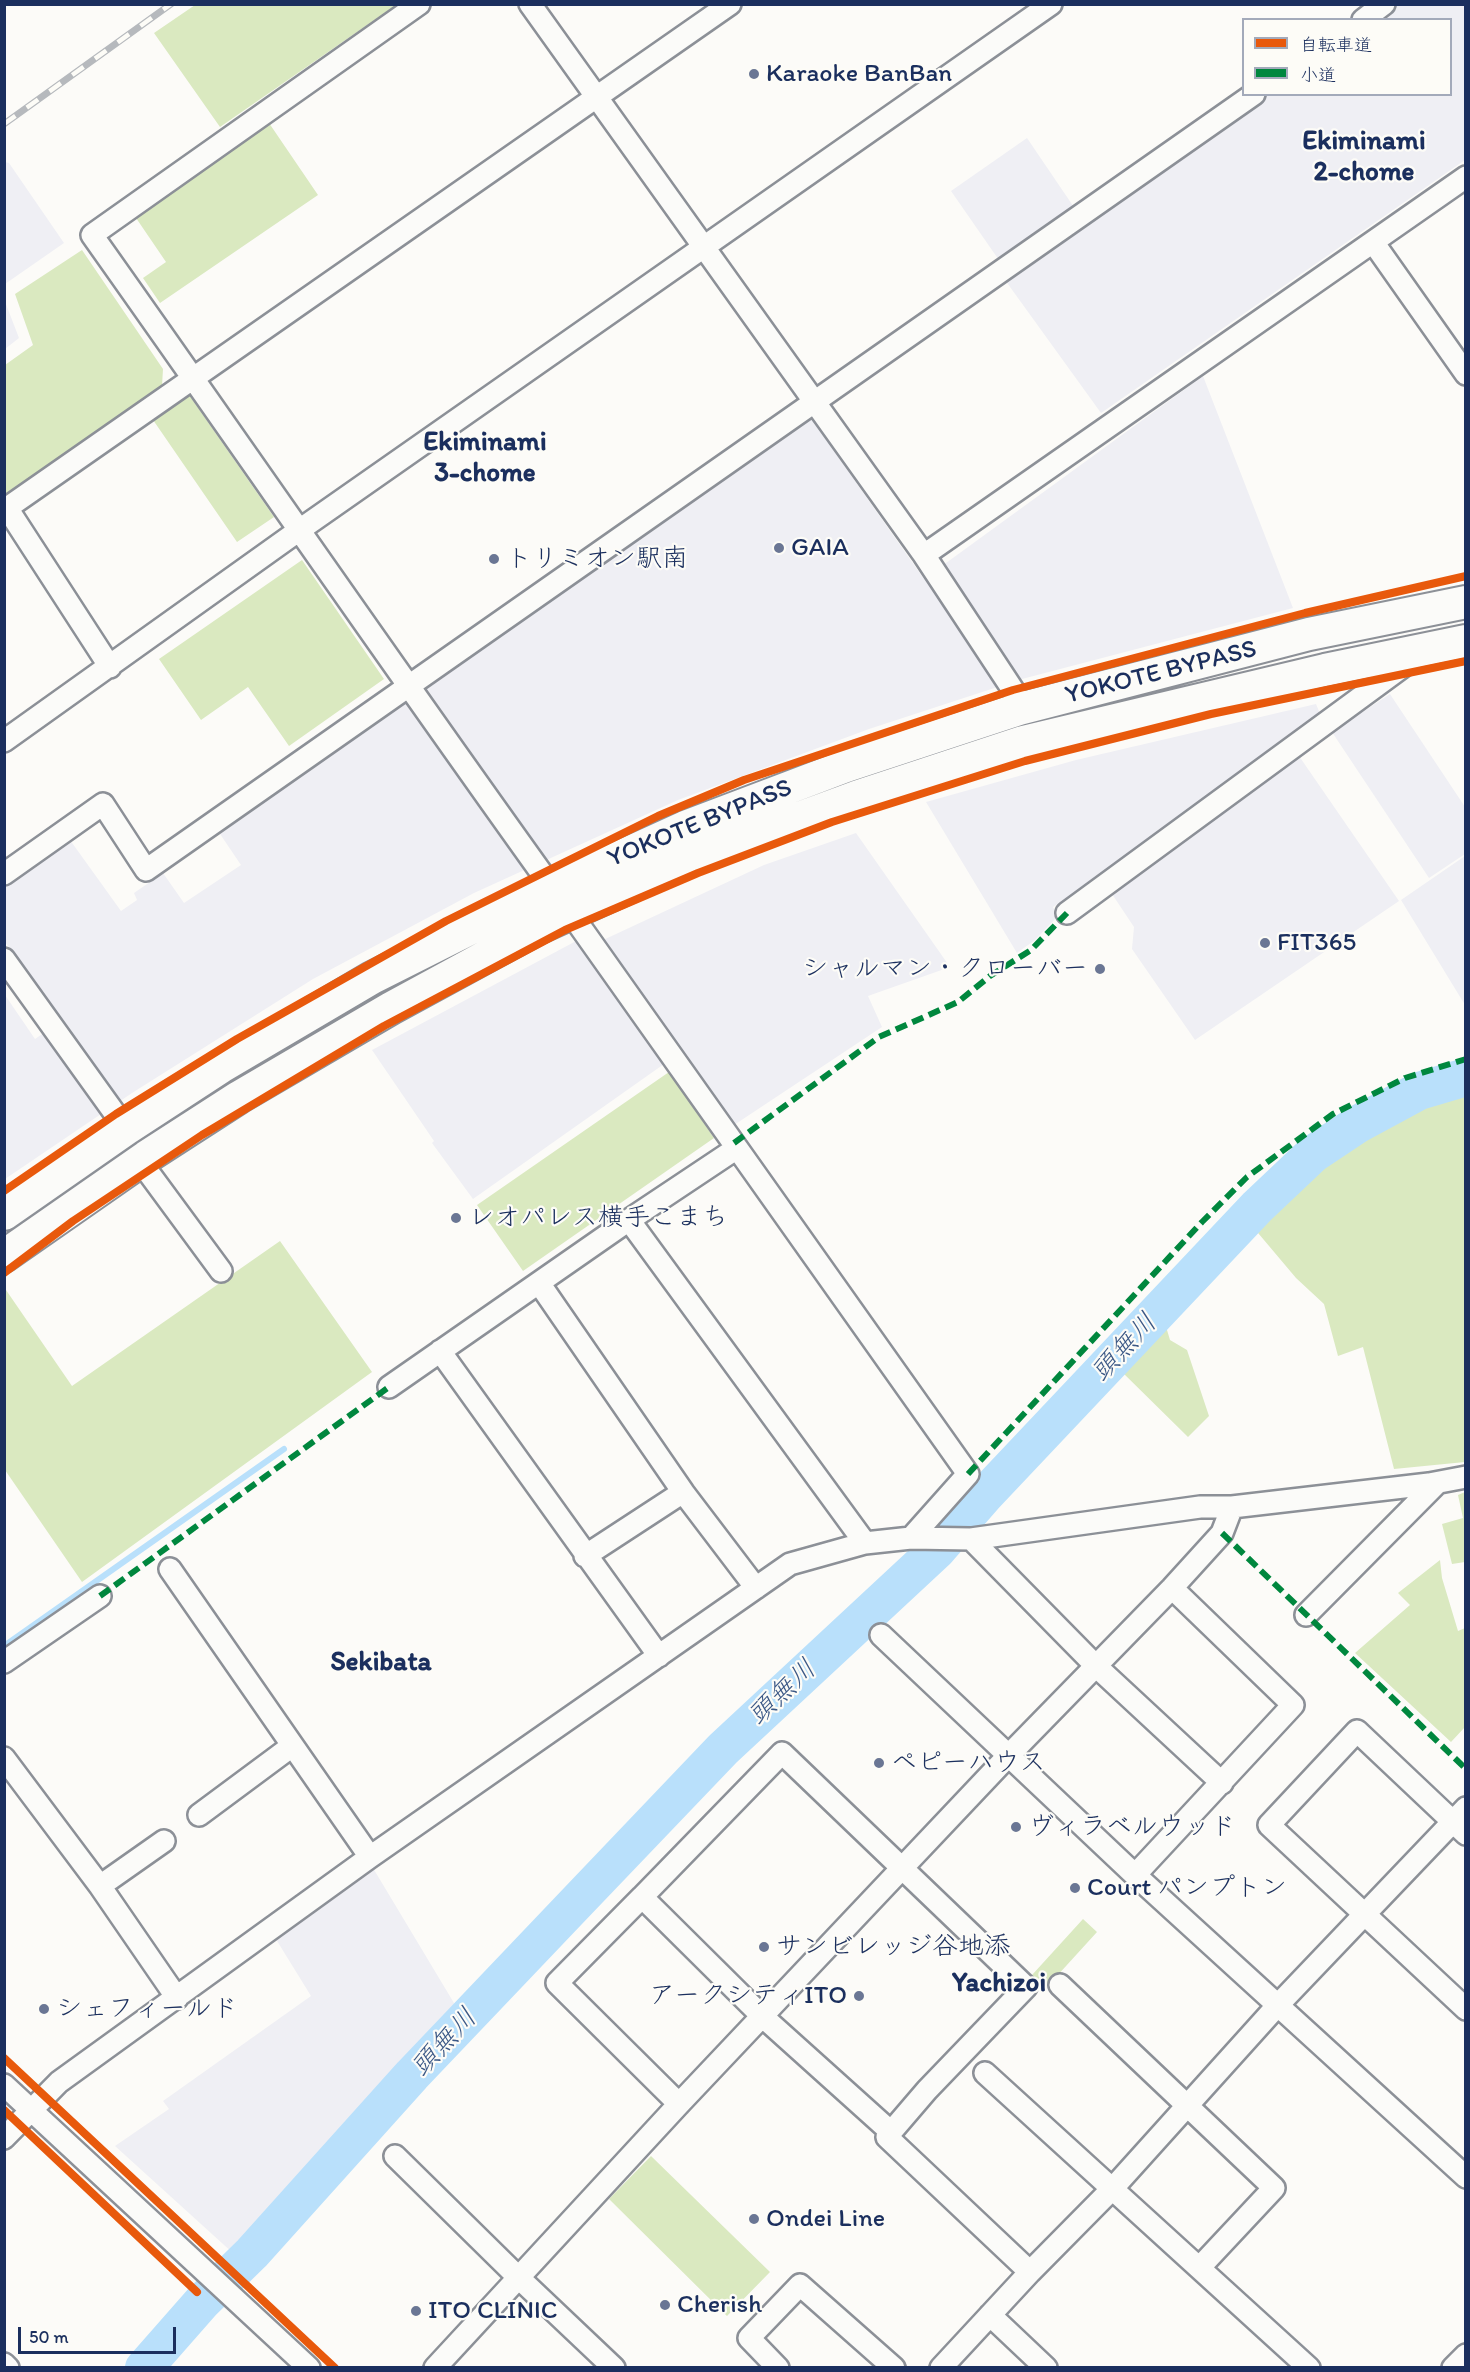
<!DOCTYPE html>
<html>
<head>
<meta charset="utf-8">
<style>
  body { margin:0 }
  #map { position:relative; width:1470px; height:2372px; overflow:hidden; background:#fcfbf8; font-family:Itim,"Klee One",sans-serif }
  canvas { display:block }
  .frame { position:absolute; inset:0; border:6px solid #1b2f5e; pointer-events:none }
  .legend { position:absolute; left:1242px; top:18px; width:210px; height:78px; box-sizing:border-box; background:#fdfcf7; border:2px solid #a3aaba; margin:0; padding:8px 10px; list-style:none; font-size:18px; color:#1b2f5e }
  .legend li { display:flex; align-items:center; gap:12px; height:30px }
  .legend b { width:30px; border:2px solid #a3aaba }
  .scale { position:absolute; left:18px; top:2327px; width:158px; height:27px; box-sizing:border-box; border:3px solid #1b2f5e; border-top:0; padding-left:8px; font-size:18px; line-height:21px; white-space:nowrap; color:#1b2f5e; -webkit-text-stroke:4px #fdfcf7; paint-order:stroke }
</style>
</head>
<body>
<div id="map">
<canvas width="1470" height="2372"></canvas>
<div class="frame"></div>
<ul class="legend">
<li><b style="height:8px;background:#e8590c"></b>自転車道</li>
<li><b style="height:8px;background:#00873e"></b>小道</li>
</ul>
<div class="scale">50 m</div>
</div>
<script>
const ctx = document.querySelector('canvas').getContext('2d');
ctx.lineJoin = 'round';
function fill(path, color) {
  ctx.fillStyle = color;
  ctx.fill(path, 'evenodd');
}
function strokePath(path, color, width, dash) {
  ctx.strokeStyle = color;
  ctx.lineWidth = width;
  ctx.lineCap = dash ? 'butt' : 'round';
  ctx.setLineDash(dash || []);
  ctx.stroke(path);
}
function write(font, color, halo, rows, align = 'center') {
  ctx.font = font + ' Itim,"Klee One",sans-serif';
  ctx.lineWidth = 4.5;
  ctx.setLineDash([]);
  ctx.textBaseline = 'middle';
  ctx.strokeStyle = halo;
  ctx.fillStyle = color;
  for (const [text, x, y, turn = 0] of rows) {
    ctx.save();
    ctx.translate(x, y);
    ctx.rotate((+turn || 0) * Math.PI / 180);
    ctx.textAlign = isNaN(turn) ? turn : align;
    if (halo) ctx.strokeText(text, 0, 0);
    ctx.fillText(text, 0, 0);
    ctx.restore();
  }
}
const built = new Path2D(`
  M1398,5H1465V160L1101,413L1005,280L1010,276L951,191L1027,138L1084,222L1268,95L1450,94V20L1376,19Z
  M5,162L9,163L64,243L5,284Z
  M4,299L19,338L5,349H4Z
  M1203,376L1293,608L1022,679L869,729L678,800L474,893L313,979L132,1093L5,1179V995L35,1039L61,1021L5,942V887L70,840L121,911L137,900L134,893L163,873L184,903L241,865L220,834L391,711L810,417L924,579Z
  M1390,694L1465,807V854L1429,878L1332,732Z
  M1316,704L1321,716L1138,851L1053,907L1058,916L1035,940L1017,953L926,802L1076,760Z
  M1299,756L1399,901L1195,1040L1132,949L1134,927L1110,891Z
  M856,833L950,967L868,996L882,1027L734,1125L601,941L764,865Z
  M1465,856V1005L1401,900Z
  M578,940L664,1064L473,1199L432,1143L434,1141L372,1050Z
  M373,1868L460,2013L234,2254L115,2146L169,2109L163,2101L311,1996L274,1936Z`);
const green = new Path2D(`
  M195,5V4L396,5L220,127L154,33Z
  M269,123L318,195L160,303L143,278L166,262L134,215Z
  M82,250L163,369L162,386L5,496V365L33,345L15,294Z
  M187,392L274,517L237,542L151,417Z
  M302,560L384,679L289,746L248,687L201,720L159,659Z
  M669,1072L714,1138L523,1271L477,1205Z
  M1465,1086V1462L1394,1469L1363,1347L1338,1356L1324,1304L1296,1278L1253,1227L1308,1171L1353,1144L1439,1098Z
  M280,1241L372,1372L82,1582L5,1470L4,1291L6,1290L72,1386Z
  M1164,1320L1170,1340L1187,1350L1209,1416L1188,1437L1121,1371Z
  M1465,1492V1562L1452,1564L1442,1524L1463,1518L1458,1495Z
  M1440,1560L1442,1578L1458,1631L1465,1628V1727L1451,1742L1355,1653L1410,1605L1398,1593Z
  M1083,1919L1097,1932L1046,1988L1032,1975Z
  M651,2156L770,2272L727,2316L609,2199Z`);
const stream = new Path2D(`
  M4,1646L284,1449`);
const river = new Path2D(`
  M144,2368L202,2302L252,2253L412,2075L573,1906L723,1749L937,1550L984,1496L1257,1207L1313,1154L1358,1124L1419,1091L1466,1077`);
const minor = new Path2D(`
  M419,4L92,235C255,465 414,697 579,925L968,1474L911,1538
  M530,4L924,555L1013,690L1019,709
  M1363,20L1384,4
  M1373,242L1466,374
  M924,555L1466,177
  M110,667L7,508L730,4
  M4,741L298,531L1051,4
  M4,874L103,804L146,870L1254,94
  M1067,913L1417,656
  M4,959L126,1129
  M737,1148L629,1220L865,1543
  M140,1161L221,1271
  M539,1283L683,1492
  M440,1351L659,1656
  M389,1387L629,1220
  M971,1539L1097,1667L1222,1783
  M585,1556L683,1492L756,1588
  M170,1569L370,1857
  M1306,1615L1437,1483
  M881,1635L1135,1875L1466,2177
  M4,1662L100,1596
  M4,1758L100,1886L177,1998
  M199,1815L292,1746
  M1466,1834L1357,1731L1269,1825L1466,2009
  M1135,1875L1293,1705L1172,1588
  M100,1886L164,1841
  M642,1897L557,1983L679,2104
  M1060,1985L1274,2188L1200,2267
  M985,2073L1309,2368
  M4,2085L309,2368
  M891,2132L762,2016L642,1897L782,1753L1026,1987L927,2090L891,2132L887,2137L1030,2272
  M4,2138L59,2082L370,1857L790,1564L865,1543L911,1538L971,1539L1200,1507H1232L1429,1484L1466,1477
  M395,2156L519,2278L614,2368
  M990,2315L1046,2368
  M4,2364L8,2368
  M435,2368L679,2104L1008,1756L1172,1588L1222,1533L1232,1507
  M778,2368L749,2338L800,2285L894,2368
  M941,2368L1030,2272L1113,2188L1277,2006L1466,1808
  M1453,2368L1466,2355`);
const highway = new Path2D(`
  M4,1214L126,1129L221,1067L372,978L551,888L685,827L846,766L1019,709L1309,634L1466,602
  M4,1256L146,1157L239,1097L391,1008L540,927L699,855L856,797L1023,742L1325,670L1466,641`);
const rail = new Path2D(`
  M4,124L171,4`);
const quiet = new Path2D(`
  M734,1143L879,1037L958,1002L990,976L1031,950L1067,913
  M968,1474L1202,1222L1247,1177L1333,1114L1405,1078L1466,1059
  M1222,1533L1466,1769
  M100,1596L389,1387`);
const cycleway = new Path2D(`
  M4,1191L116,1114L237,1039L446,921L658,816L744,780L1013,690L1305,613L1466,576
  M4,1273L73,1221L202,1135L384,1026L565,930L698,873L832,822L1025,761L1211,714L1466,661
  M4,2058L335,2368
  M4,2110L197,2292`);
const markers = [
  [754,74,6,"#6a7694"],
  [779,548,6,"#6a7694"],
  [494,559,6,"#6a7694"],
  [1265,943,6,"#6a7694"],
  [1100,969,6,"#6a7694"],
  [456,1218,6,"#6a7694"],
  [879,1763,6,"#6a7694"],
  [1016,1827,6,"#6a7694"],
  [1075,1888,6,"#6a7694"],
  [764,1947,6,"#6a7694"],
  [859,1996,6,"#6a7694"],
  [44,2009,6,"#6a7694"],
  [754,2219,6,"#6a7694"],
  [665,2305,6,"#6a7694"],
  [416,2311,6,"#6a7694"]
];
const poiNames = [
  ["Karaoke BanBan",766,74],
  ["GAIA",791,548],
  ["トリミオン駅南",506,559],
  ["FIT365",1277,943],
  ["シャルマン・クローバー",1088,969,"right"],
  ["レオパレス横手こまち",468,1218],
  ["ペピーハウス",891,1763],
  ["ヴィラベルウッド",1028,1827],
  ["Court パンプトン",1087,1888],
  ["サンビレッジ谷地添",776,1947],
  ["アークシティITO",847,1996,"right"],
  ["シェフィールド",56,2009],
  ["Ondei Line",766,2219],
  ["Cherish",677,2305],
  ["ITO CLINIC",428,2311]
];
const streetNames = [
  ["YOKOTE BYPASS",1161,673,-14],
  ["YOKOTE BYPASS",700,824,-22]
];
const neighbourhoodNames = [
  ["Ekiminami",1364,142],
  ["2-chome",1364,173],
  ["Ekiminami",485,443],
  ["3-chome",485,474],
  ["Sekibata",381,1663],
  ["Yachizoi",999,1984]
];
const waterNames = [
  ["頭無川",1125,1348,-47],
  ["頭無川",783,1693,-43],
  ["頭無川",445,2043,-47]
];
fill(built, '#efeff4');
fill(green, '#dae9c0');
strokePath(stream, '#b9e0fb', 6);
strokePath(river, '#b9e0fb', 38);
strokePath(minor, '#8c9097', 26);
strokePath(highway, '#8c9097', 36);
strokePath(minor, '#fbfbf9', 21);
strokePath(highway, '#fbfbf9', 32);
strokePath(rail, '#b6b9bd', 7);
strokePath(rail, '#fdfcf7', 4.5, [14]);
strokePath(quiet, '#00873e', 6, [12, 6]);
strokePath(cycleway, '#e8590c', 8);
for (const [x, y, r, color] of markers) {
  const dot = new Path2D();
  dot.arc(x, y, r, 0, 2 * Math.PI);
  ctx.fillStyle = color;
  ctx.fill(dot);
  strokePath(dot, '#fdfcf7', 2);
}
write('26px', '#1b2f5e', '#fdfcf7', poiNames, 'left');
write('26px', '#1b2f5e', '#fdfcf7', streetNames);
write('bold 27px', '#1b2f5e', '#fdfcf7', neighbourhoodNames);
write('italic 27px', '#3b5886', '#fdfcf7', waterNames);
</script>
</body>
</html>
